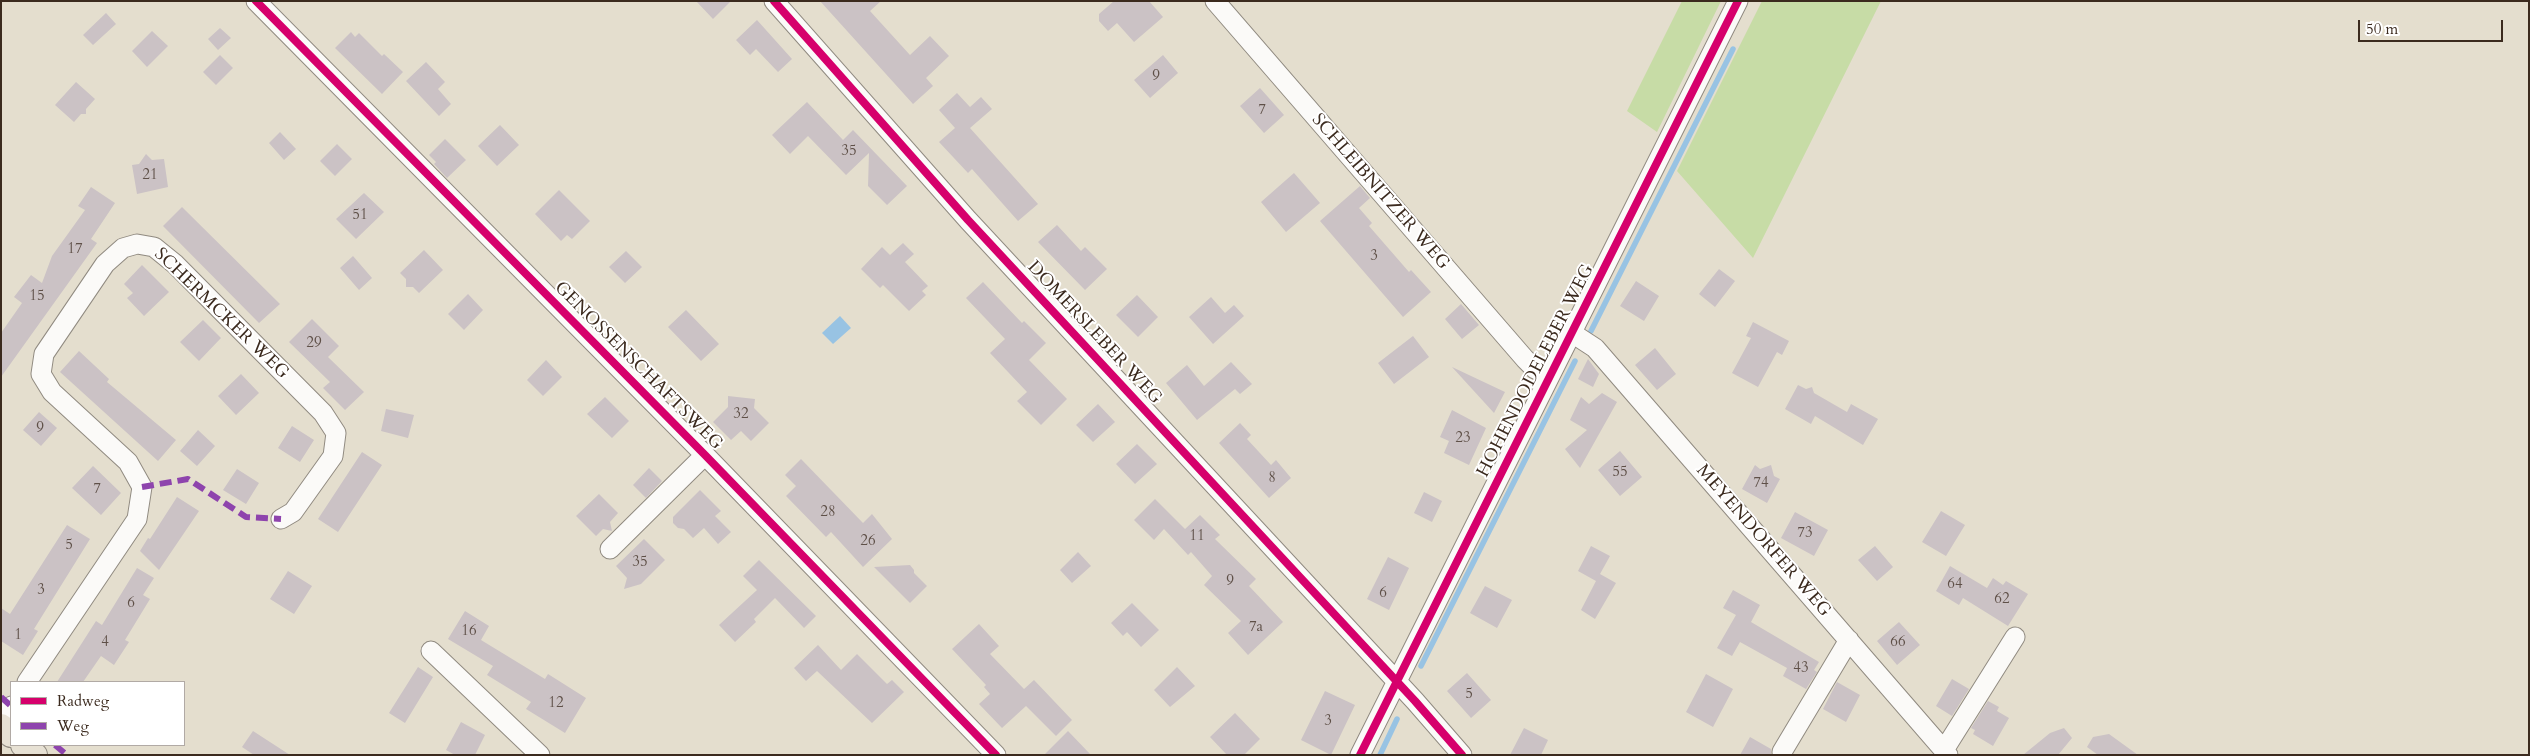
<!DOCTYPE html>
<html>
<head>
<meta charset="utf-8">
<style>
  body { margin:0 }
  #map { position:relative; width:2530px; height:756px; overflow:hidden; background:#e4dece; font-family:Cardo,serif }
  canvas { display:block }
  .frame { position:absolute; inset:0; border:2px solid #3b2a1e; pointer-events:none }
  .legend { position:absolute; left:10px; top:681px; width:175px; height:65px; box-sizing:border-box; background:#fff; border:1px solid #b1aaa5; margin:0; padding:6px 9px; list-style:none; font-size:15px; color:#3b2a1e }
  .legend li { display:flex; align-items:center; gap:10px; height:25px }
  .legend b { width:25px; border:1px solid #b1aaa5 }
  .scale { position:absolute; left:2358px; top:20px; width:145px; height:22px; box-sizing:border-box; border:2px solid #3b2a1e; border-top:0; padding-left:6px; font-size:15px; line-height:18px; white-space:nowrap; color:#3b2a1e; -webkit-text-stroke:4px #fff; paint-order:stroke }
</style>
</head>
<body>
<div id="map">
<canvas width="2530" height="756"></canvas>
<div class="frame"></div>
<ul class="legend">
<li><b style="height:6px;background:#d6006c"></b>Radweg</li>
<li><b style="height:6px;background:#8e44ad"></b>Weg</li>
</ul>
<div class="scale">50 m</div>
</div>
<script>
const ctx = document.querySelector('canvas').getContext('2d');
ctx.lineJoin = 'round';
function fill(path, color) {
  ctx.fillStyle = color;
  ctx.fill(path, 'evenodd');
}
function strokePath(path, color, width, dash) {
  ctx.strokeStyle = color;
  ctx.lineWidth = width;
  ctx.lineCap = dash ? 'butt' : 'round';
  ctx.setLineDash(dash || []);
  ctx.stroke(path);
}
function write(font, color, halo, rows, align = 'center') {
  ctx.font = font + ' Cardo,serif';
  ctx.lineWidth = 4;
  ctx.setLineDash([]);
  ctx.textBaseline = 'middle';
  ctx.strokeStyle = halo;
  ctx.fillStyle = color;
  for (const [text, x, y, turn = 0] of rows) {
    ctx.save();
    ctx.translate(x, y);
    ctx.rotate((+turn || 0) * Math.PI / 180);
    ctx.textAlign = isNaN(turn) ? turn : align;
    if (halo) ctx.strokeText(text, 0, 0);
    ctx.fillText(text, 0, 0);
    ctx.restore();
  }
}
const green = new Path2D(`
  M1682,1H1721L1657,132L1627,111Z
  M1762,1H1881L1753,258L1677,171Z`);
const water = new Path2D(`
  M840,316L851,328L833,344L822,333Z`);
const stream = new Path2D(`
  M1591,331L1733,49
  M1421,666L1575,361
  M1380,755L1397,719`);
const building = new Path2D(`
  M696,1H731L713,19Z
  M820,1H881L870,11L910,55L930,36L949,56L926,78L933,86L913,104Z
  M1114,1H1149L1163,17L1134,42L1117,23L1108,31L1099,21V14Z
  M106,13L116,24L93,45L83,35Z
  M757,20L792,59L778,72L756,49L750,55L736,40Z
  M220,28L231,38L218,50L208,39Z
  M152,31L168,46L147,67L132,51Z
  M351,32L355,37L359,33L382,56L384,54L403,72L382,94L335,48Z
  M220,55L233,68L216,85L203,72Z
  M1163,55L1178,73L1150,98L1134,80Z
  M426,62L445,82L438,89L451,104L439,116L406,81Z
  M76,82L95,99L86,109V114H81L74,122L55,105Z
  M1260,88L1284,115L1264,133L1240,106Z
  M957,93L970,107L981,97L992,109L970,128L1038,204L1018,221L972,169L968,173L939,142L955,128L939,110Z
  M807,102L843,140L853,130L907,186L887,205L868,186L869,153L846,175L808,136L790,154L772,135Z
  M500,125L519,145L497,166L478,146Z
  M280,132L296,149L284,160L269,143Z
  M445,139L466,160L447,178L434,164L436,162L429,155Z
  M337,144L352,159L335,176L320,161Z
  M146,154L152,160L164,159L168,187L137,194L132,165L139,164Z
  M1294,173L1320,203L1286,232L1261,202Z
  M1360,186L1370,198L1359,208L1372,223L1369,226L1409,272L1411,270L1431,292L1403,317L1320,221Z
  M91,187L115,203L91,239L97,243L1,377V333L22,303L14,297L31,275L42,283L52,256L85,210L78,206Z
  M559,190L590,221L572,239L567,235L561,241L535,214Z
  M364,193L384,212L356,239L336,219Z
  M182,207L280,304L259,323L163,226Z
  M1057,225L1081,251L1085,247L1107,269L1085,290L1038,242Z
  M903,243L914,254L905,262L928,286L922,291L926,295L909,311L883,285L880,288L861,269L882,247L890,255Z
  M424,250L443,270L419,293L413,287H406V279L400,273Z
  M626,251L642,267L625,283L609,267Z
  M353,256L372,278L359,290L340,268Z
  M142,265L169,292L144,316L127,298L133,293L124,284Z
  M1719,269L1735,281L1715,307L1699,294Z
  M1636,281L1659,296L1644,321L1620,306Z
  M983,282L1022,323L1024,321L1046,343L1029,360L1067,399L1041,425L1017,401L1027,392L990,353L1005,339L966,298Z
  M468,294L483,310L464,330L448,314Z
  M1137,295L1158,317L1138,337L1116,315Z
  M1211,297L1225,313L1234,305L1244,316L1213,344L1189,317Z
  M1461,304L1479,325L1462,339L1445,319Z
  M686,310L719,344L701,361L668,327Z
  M312,319L339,346L328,357L364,392L345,410L323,388L330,382L289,342Z
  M203,320L221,338L199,361L180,342Z
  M1753,322L1789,341L1782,355L1777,352L1758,387L1732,373L1751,338L1746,336Z
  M1413,336L1429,357L1394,384L1378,363Z
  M1655,348L1676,374L1657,390L1635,365Z
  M79,351L109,379L107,382L176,440L158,461L60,372Z
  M1588,359L1599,374L1593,387L1578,379Z
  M546,360L562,377L543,396L527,380Z
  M1231,362L1252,384L1240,394L1235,389L1197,420L1166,383L1187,365L1204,386Z
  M1452,367L1505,392L1494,413Z
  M241,374L259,393L236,415L218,396Z
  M1798,385L1806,389L1812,387L1814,393L1847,412L1851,404L1878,419L1863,445L1815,416L1811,424L1785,409Z
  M1602,393L1617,402L1580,468L1565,449L1587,430L1570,420L1581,397L1589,404Z
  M728,396L755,399L754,408L769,423L751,441L741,431L731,440L713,422L728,407Z
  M605,397L629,421L612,438L587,414Z
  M1098,404L1115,422L1093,442L1076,425Z
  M386,409L414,415L408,438L381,431Z
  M1452,410L1486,428L1469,465L1444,453L1449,441L1440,437Z
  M39,412L57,428L41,446L23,430Z
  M1240,423L1251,435L1247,439L1271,465L1276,460L1291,478L1269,498L1219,443Z
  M292,426L314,440L300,462L278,448Z
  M198,430L215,446L197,466L180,451Z
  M1137,444L1157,464L1135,484L1116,464Z
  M1620,451L1642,477L1620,496L1598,470Z
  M362,452L382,465L338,532L318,519Z
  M801,459L863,523L872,514L892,539L863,567L831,532L826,537L786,496L796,486L785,475Z
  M1755,465L1760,469L1771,465L1774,476L1780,479L1767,503L1742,489Z
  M93,466L121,493L101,515L72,488Z
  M649,468L662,481L646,498L633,485Z
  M237,469L259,483L246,504L223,490Z
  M700,490L721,511L715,516L731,532L718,544L704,528L693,538L684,529L678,528L673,523V517Z
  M1424,492L1442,501L1432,522L1414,513Z
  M599,494L618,513L610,522L612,531L603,529L596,536L576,516Z
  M177,497L199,511L159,570L140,551L148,538L150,539Z
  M1155,499L1185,529L1200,515L1220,535L1215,539L1256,579L1249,586L1283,622L1248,655L1228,633L1241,621L1204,585L1212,576L1191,552L1188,555L1164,529L1154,540L1134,520Z
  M1941,511L1965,525L1946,556L1922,542Z
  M1795,512L1828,530L1814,556L1781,538Z
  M67,525L90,539L34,629L38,631L23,655L1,641V608L10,614Z
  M644,539L665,560L641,584L624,589L627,578L616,566Z
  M1591,546L1610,556L1600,574L1616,583L1595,619L1581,610L1596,581L1578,571Z
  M1875,546L1893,567L1877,581L1858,560Z
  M1078,552L1091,566L1072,583L1060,570Z
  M1388,557L1409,568L1389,610L1367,599Z
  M759,560L816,616L804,628L775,598L754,619L756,622L735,642L719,625L757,590L743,576Z
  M910,565L914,570V573L927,586L910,603L874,567Z
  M1950,566L1987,588L1993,578L2003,585L2006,581L2028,594L2008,626L1963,598L1959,605L1936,591Z
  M137,568L154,578L143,595L150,599L125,640L129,642L114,665L101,656L83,682H57L96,621L102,625Z
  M288,571L312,586L294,614L270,599Z
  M1485,586L1512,600L1497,628L1470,613Z
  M1733,590L1760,605L1751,622L1819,662L1814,670L1817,672L1806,689L1783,676L1787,668L1740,642L1732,656L1717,648L1736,615L1723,608Z
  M1132,603L1159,630L1141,647L1127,632L1123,636L1111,623Z
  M465,611L489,626L481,640L545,679L548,674L586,698L565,733L526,709L531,702L487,675L493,666L448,639Z
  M1899,622L1920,645L1897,665L1877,641Z
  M979,624L999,646L990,654L1024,689L1034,680L1072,720L1056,736L1026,706L1002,728L979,704L990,694L984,687L986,685L952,649Z
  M818,645L841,670L857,654L887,684L892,680L904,692L872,723L817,671L806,681L794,668Z
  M418,667L433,677L405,723L389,713Z
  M1177,667L1195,686L1170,707L1154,690Z
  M1467,673L1491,700L1471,718L1447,691Z
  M1706,674L1733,689L1713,727L1686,712Z
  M1952,679L1969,689L1952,716L1936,706Z
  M1837,682L1860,695L1846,722L1823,709Z
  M1325,691L1355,705L1331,755L1301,740Z
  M1988,701L1999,707L1997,711L2009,718L1993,746L1973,734L1975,730L1971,728Z
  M1235,713L1260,739L1244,755H1227L1210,737Z
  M461,722L485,735L475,755H455L446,750Z
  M1524,728L1548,740L1541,755H1510Z
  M2064,728L2072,738L2058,755H2023L2050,733Z
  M253,731L290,755H254L242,747Z
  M1068,731L1091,755H1044Z
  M2109,734L2138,755H2098L2087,747L2093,737Z
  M1750,737L1771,749V755H1740Z`);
const minor = new Path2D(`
  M256,1L705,455L996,755
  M774,1L968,220L1415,701L1462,755
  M1215,1L1525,359L1535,369L1550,376
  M1572,333L1595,348L1948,755
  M610,549L705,455
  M431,651L540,755
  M27,682L137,519L142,487L128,462L52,392L41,374L44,354L105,264L123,248L137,244L154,247L175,264L323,413L336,433L333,456L293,512L281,519
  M1,720L11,706
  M1944,750L2015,637
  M1782,752L1849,640
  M1360,755L1738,1`);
const major = new Path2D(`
  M1,726L11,735
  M23,745L35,755`);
const quiet = new Path2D(`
  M142,487L188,479L246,517L281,519
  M1,697L11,706
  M55,745L67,755`);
const cycleway = new Path2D(`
  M256,1L705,455L996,755
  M774,1L968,220L1415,701L1462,755
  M1360,755L1738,1`);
const numberNames = [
  ["9",1156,77],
  ["7",1262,111],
  ["35",849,152],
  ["21",150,176],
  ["51",360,216],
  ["17",75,250],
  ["3",1374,257],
  ["15",37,297],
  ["29",314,344],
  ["32",741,415],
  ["9",40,429],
  ["23",1463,439],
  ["55",1620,473],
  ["8",1272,479],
  ["74",1761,484],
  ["7",97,490],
  ["28",828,513],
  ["73",1805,534],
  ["11",1197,537],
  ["26",868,542],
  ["5",69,546],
  ["35",640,563],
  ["9",1230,582],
  ["64",1955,585],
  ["3",41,591],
  ["6",1383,594],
  ["62",2002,600],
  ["6",131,604],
  ["7a",1256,628],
  ["16",469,632],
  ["1",18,636],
  ["4",105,643],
  ["66",1898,643],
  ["43",1801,669],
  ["5",1469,695],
  ["12",556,704],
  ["3",1328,722]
];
const streetNames = [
  ["SCHLEIBNITZER WEG",1380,192,49],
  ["SCHERMCKER WEG",221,314,44],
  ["DOMERSLEBER WEG",1094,333,47],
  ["GENOSSENSCHAFTSWEG",638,366,45],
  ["HOHENDODELEBER WEG",1536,371,-63],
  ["MEYENDORFER WEG",1763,541,49]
];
fill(green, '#c7dca6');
fill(water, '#98c3e3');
strokePath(stream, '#98c3e3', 5.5);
fill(building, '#cbc2c5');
strokePath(minor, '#908a80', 21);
strokePath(major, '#908a80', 26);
strokePath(minor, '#fbfaf8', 19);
strokePath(major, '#e7e1d4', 24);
strokePath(quiet, '#8e44ad', 6, [12, 6]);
strokePath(cycleway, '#d6006c', 8);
write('15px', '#5f5048', null, numberNames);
write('18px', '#3b2a1e', '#fff', streetNames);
</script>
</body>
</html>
